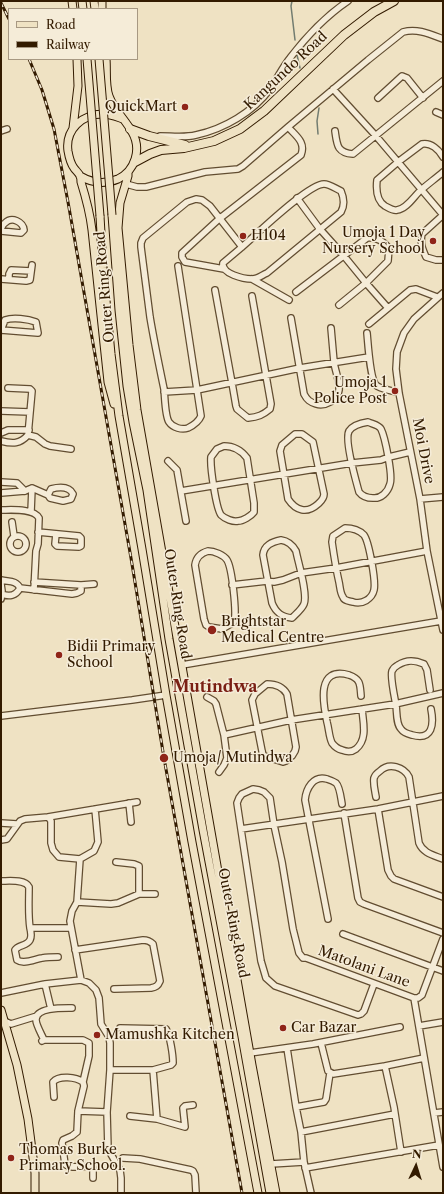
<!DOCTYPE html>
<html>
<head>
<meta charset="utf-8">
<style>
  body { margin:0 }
  #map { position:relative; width:444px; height:1194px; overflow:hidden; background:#efe2c3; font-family:"Libre Caslon Text",serif }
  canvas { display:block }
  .frame { position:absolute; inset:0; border:2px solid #331b00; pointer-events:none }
  .legend { position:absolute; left:8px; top:8px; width:130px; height:52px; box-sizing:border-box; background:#f5ecd8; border:1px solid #a79882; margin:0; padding:5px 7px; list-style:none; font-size:12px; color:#331b00 }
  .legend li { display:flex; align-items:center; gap:8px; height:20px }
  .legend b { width:20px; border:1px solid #a79882 }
  .north { position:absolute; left:396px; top:1146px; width:40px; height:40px; -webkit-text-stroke:3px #f5ecd8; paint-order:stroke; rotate:4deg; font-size:11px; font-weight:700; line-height:16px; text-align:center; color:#331b00 }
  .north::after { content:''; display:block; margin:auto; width:14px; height:18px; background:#331b00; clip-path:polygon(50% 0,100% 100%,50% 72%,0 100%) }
</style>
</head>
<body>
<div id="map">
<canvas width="444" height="1194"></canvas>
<div class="frame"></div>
<ul class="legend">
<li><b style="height:5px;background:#efe2c3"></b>Road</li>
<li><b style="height:5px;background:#331b00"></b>Railway</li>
</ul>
<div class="north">N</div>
</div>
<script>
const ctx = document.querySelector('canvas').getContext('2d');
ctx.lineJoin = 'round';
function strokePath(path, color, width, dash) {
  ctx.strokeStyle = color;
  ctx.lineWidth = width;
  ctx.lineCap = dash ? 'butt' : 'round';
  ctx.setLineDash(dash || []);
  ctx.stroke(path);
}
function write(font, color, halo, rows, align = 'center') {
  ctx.font = font + ' "Libre Caslon Text",serif';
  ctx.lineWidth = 3;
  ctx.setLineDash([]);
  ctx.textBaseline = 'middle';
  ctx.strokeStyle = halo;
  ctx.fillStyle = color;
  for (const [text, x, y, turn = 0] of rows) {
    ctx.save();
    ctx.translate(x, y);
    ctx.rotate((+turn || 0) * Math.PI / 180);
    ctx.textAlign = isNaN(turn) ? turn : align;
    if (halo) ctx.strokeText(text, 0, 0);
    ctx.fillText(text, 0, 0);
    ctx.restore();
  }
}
const stream = new Path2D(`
  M292,1L291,6L295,40
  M297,55L300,68
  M318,134L317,121L319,108`);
const minor = new Path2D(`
  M333,89L376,136L443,215
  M378,98L402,76L407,78L423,98
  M436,112L443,115
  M1,131L7,129
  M335,131C337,145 337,153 353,154L443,81
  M160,136C172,136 184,138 196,135C224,129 253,112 270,89C277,79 282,68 290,58C306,37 326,16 348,1
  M443,157C439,150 431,142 422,144L398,162L377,180C376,189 377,201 385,206C389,208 393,211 397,210C407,209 414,196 421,190C428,184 436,178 443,172
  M126,184L137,187H146L205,172L238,169L243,166L288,127L368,60L403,32C417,28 430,34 443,39
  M297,198L319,228L344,256L366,283L388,308
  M443,215L422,234C420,243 422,248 426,257L436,260H443
  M1,229C2,227 3,224 5,223C12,216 23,222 24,230L21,233L1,231
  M178,266L201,416C199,421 194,425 188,428C182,430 173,428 169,422C165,416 165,398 164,389C159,365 154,341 150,317C147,294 144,271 141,247V243L143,238L187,202L196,199L202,200L210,206L242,247C256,235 308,184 324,184C330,184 336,189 341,191C344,198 345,205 341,212L267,273C262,275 258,279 252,279C244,279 221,274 223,263L242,247
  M224,269L185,262L182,257V253L219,219L301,155C306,142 296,136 288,127
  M1,279L26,281L30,280L32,265
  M9,279V274L11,270L31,271
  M252,279L289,300
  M215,290L232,383L236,406L237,409L248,418C258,417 263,415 270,409L271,404L252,296
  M296,292L367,238C376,237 384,242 389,248L388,261L366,283L339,305
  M443,293L414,319L404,333L397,352L396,369L399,393L420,499L427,551L443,630
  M291,318L304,394C307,400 310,402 316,404C325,407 338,400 339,390C340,381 335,371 334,362C333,351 332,340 331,328
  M369,324L410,290L416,289L437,297
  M1,330L38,333L36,322C28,319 13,317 5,320L1,330
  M367,333C368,343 370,379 376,385C379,389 394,391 399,393
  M8,388L30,389L32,391L28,435L36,437L45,444L50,446L71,449
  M164,392L197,390L300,368L369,357
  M1,411L30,412
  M368,422C372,424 379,425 381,429C385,437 393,476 390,484C388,492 381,499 373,498C367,498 362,496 359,492C356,481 344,440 349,431C353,425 361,423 368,422Z
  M1,433L8,430H29
  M295,434H302L313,442L324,494C324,499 321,501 318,504C307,514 296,511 288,499L280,451L282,445Z
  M1,441C13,444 20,444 28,435
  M224,446C234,446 241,450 247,458L254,503V512C251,516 243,521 238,521C233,522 225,519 221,515C216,508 210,467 211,457L217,449Z
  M168,461L177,470L186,521
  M1,482L17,483L25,491
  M181,491L352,463L381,460L389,457L410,452
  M1,493L25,491L32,488L48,495L51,489C59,487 69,486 73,494L71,499L63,501L50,498L48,495
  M420,499L443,497
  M1,510C11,510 34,508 39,518L38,544L36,551L34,590
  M31,512L32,488
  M12,522L14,536
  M345,528C352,528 359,530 364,535C369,542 376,581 374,590C372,599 362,605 353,602C349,601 344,601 343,597C340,593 340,586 339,582C336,569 334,556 332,542L333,536Z
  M38,532L79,536L81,538V546L79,547L57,546L55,544L56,534
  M10 544a8 8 0 1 1 16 0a8 8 0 1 1-16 0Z
  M281,540C288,541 292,544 296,551C298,562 308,594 304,604C302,609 296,614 292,618C282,617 276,613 272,603L263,555C264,545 272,542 281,540Z
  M208,551C214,551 224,555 227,560C232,568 237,613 234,622L222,629L209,627L206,625L204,619L195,565C196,558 201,553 208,551Z
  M1,580C9,582 16,580 20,588
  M34,582L81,585L94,584
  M1,584L2,591L1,599
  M232,585L267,581L274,582L283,580L301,573L336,568L427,551
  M20,588L72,594L77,593L81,591V585
  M2,594C9,597 16,596 20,588
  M182,665L441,621
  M267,684C275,684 283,687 287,694L296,747L295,751L292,756L286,761L283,762L267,757L263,755L262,751L252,700L255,694Z
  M430,690L427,670L424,664C415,660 407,659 398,665C396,666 393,669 392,671C390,677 395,699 396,705C397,712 396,724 401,729C403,732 408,734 412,735C433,741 434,724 431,709
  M361,696C360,685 361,679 349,675C316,666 323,703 327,722C329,729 329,737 332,743C335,747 338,749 342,750C347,752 352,752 356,749C368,739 363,722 362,709
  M207,697L214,701L216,704L224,735
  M1,716L132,700L166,695
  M219,772L224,765L227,758L224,735L291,720L395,704L443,693
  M376,797C375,791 373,784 374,778C375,775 377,773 380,771C389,762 404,767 409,777L419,843C423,853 433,855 443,859
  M129,803L131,822
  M378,809L388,870L391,876L394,879L443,897
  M344,813L358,898L360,902L364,904L443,933
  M48,817L137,802
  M1,823L17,824
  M241,829L378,809L443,796
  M1,840L7,839L20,821L25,819L48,817L49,818L51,821V843L53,850L59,857L80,859L94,851L98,842L95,809
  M80,859L77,902L72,911L70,921L81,980
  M116,862L134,864L139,866V894
  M1,881C9,881 25,879 29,887C29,901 28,914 30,928C31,932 32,936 30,940C27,946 18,945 15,950L17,960C24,965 35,959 42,958C48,957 53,957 58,957
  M77,902L111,904L118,903L139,894H155
  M328,919L305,800C306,789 313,775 327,779C330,780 333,781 336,783C340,787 341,799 342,804
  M30,928H70
  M343,934L443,971
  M75,950L143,940C148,940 150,941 153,944L160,981C158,986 156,987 151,988L114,989
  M45,984L51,1009
  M374,984L364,1011L361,1014L358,1015L275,986L266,978L261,961L237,803L239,798L242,794L253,789L259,790L264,792L270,798L274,825L282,862L293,929L299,953L303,958H306L414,998H418L422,995L443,939
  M1,993L45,984L81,980L89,983L96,990L99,998L101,1024L109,1037L110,1043V1070L107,1112L108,1149L120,1170L121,1178V1193
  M414,998L443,1167
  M4,1021L11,1024L37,1016
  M419,1026L443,1022
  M44,1040H83L89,1043V1056L83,1082
  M42,1041L44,1040C42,1035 36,1025 36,1020C35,1007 64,1008 72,1008
  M321,1043L328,1071L333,1074L385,1066L424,1058
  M287,1048L296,1107L301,1132L304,1162L311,1193
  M250,1053L313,1044L400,1027
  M385,1066L394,1107L401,1152
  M110,1070H153L171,1065L173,1063C173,1055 170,1035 166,1029L120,1028
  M153,1070L157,1119
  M54,1097L53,1082C59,1075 76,1077 83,1082L84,1086L78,1111L77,1132L72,1136L63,1140L62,1143L65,1164C71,1170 83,1165 91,1166L93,1168V1178
  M296,1107L324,1102L326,1099L330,1073
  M78,1111L107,1112
  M434,1113L443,1112
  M130,1116L157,1119L185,1127L183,1108L185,1106L193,1105
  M301,1132L395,1114
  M123,1158L140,1159L191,1170L193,1171L195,1175L196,1193
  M271,1164L304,1162
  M305,1168L439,1145`);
const major = new Path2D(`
  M72,1L73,9
  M82,1L83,9
  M94,1L95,9
  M102,1V9
  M73,128L78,86L77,59
  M128,172V176L120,203L118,228L129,345L137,410L252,1065L276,1193
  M80,176C92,183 104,185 118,179C135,171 142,149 132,132C125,119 114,110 109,96C105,85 107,70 106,59
  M112,215L119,310L127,386L133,422L147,490L169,639L203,830L241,1031L270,1193
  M100,216L103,268L111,354L119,416L142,549L166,695L192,842L258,1193
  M114,404L108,382L92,230C90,213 86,198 81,182C81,180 81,178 80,176C79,173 76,171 74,168C71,164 69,157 68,151C65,130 82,114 103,114C110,114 117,117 123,119
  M1,1010L17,1065L28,1119L35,1173V1193`);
const highway = new Path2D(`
  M130,129L149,136L185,145
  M135,162L150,154L161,150L184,148L214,141L240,129L264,111L344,35L374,12L394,1`);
const rail = new Path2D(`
  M1,3L9,19
  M29,59L42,90L54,129L68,202L131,558L164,758L242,1193`);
const majorBridge = new Path2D(`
  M87,59L100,216
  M99,59L112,215`);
const markers = [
  [185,107,4,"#8f2418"],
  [243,236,4,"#8f2418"],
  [433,241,4,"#8f2418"],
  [395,391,4,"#8f2418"],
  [212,630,5,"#8f2418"],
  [59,655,4,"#8f2418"],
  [164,758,5,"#8f2418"],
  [283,1028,4,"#8f2418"],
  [97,1035,4,"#8f2418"],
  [11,1158,4,"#8f2418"]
];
const streetNames = [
  ["Kangundo Road",286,71,-43],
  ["Outer Ring Road",105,287,-95],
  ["Moi Drive",423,451,79],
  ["Outer Ring Road",177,604,81],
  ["Outer Ring Road",233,923,79],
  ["Matolani Lane",364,967,20]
];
const poiNames = [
  ["QuickMart",177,107,"right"],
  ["Umoja 1 Day",425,233,"right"],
  ["Nursery School",425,249,"right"],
  ["H104",251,236],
  ["Umoja 1",387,383,"right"],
  ["Police Post",387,399,"right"],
  ["Brightstar",221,622],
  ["Medical Centre",221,638],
  ["Bidii Primary",67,647],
  ["School",67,663],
  ["Umoja/ Mutindwa",173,758],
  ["Car Bazar",291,1028],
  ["Mamushka Kitchen",105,1035],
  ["Thomas Burke",19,1150],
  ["Primary School.",19,1166]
];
const quarterNames = [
  ["Mutindwa",215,687]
];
strokePath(stream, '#727c70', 1.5);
strokePath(minor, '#624d31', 8);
strokePath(major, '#331b00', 9);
strokePath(highway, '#331b00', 10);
strokePath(minor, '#f5ecd8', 5.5);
strokePath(major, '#efe2c3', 7);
strokePath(highway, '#efe2c3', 8);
strokePath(rail, '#331b00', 3);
strokePath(rail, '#f5ecd8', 1.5, [4.5]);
strokePath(majorBridge, '#331b00', 9, []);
strokePath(majorBridge, '#efe2c3', 7);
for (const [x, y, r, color] of markers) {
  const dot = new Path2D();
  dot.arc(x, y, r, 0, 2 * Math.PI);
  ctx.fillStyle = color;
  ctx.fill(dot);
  strokePath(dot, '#f5ecd8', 1.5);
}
write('14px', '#331b00', '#f5ecd8', streetNames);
write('14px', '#331b00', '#f5ecd8', poiNames, 'left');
write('bold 16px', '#7a1f14', '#f5ecd8', quarterNames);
</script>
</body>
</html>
